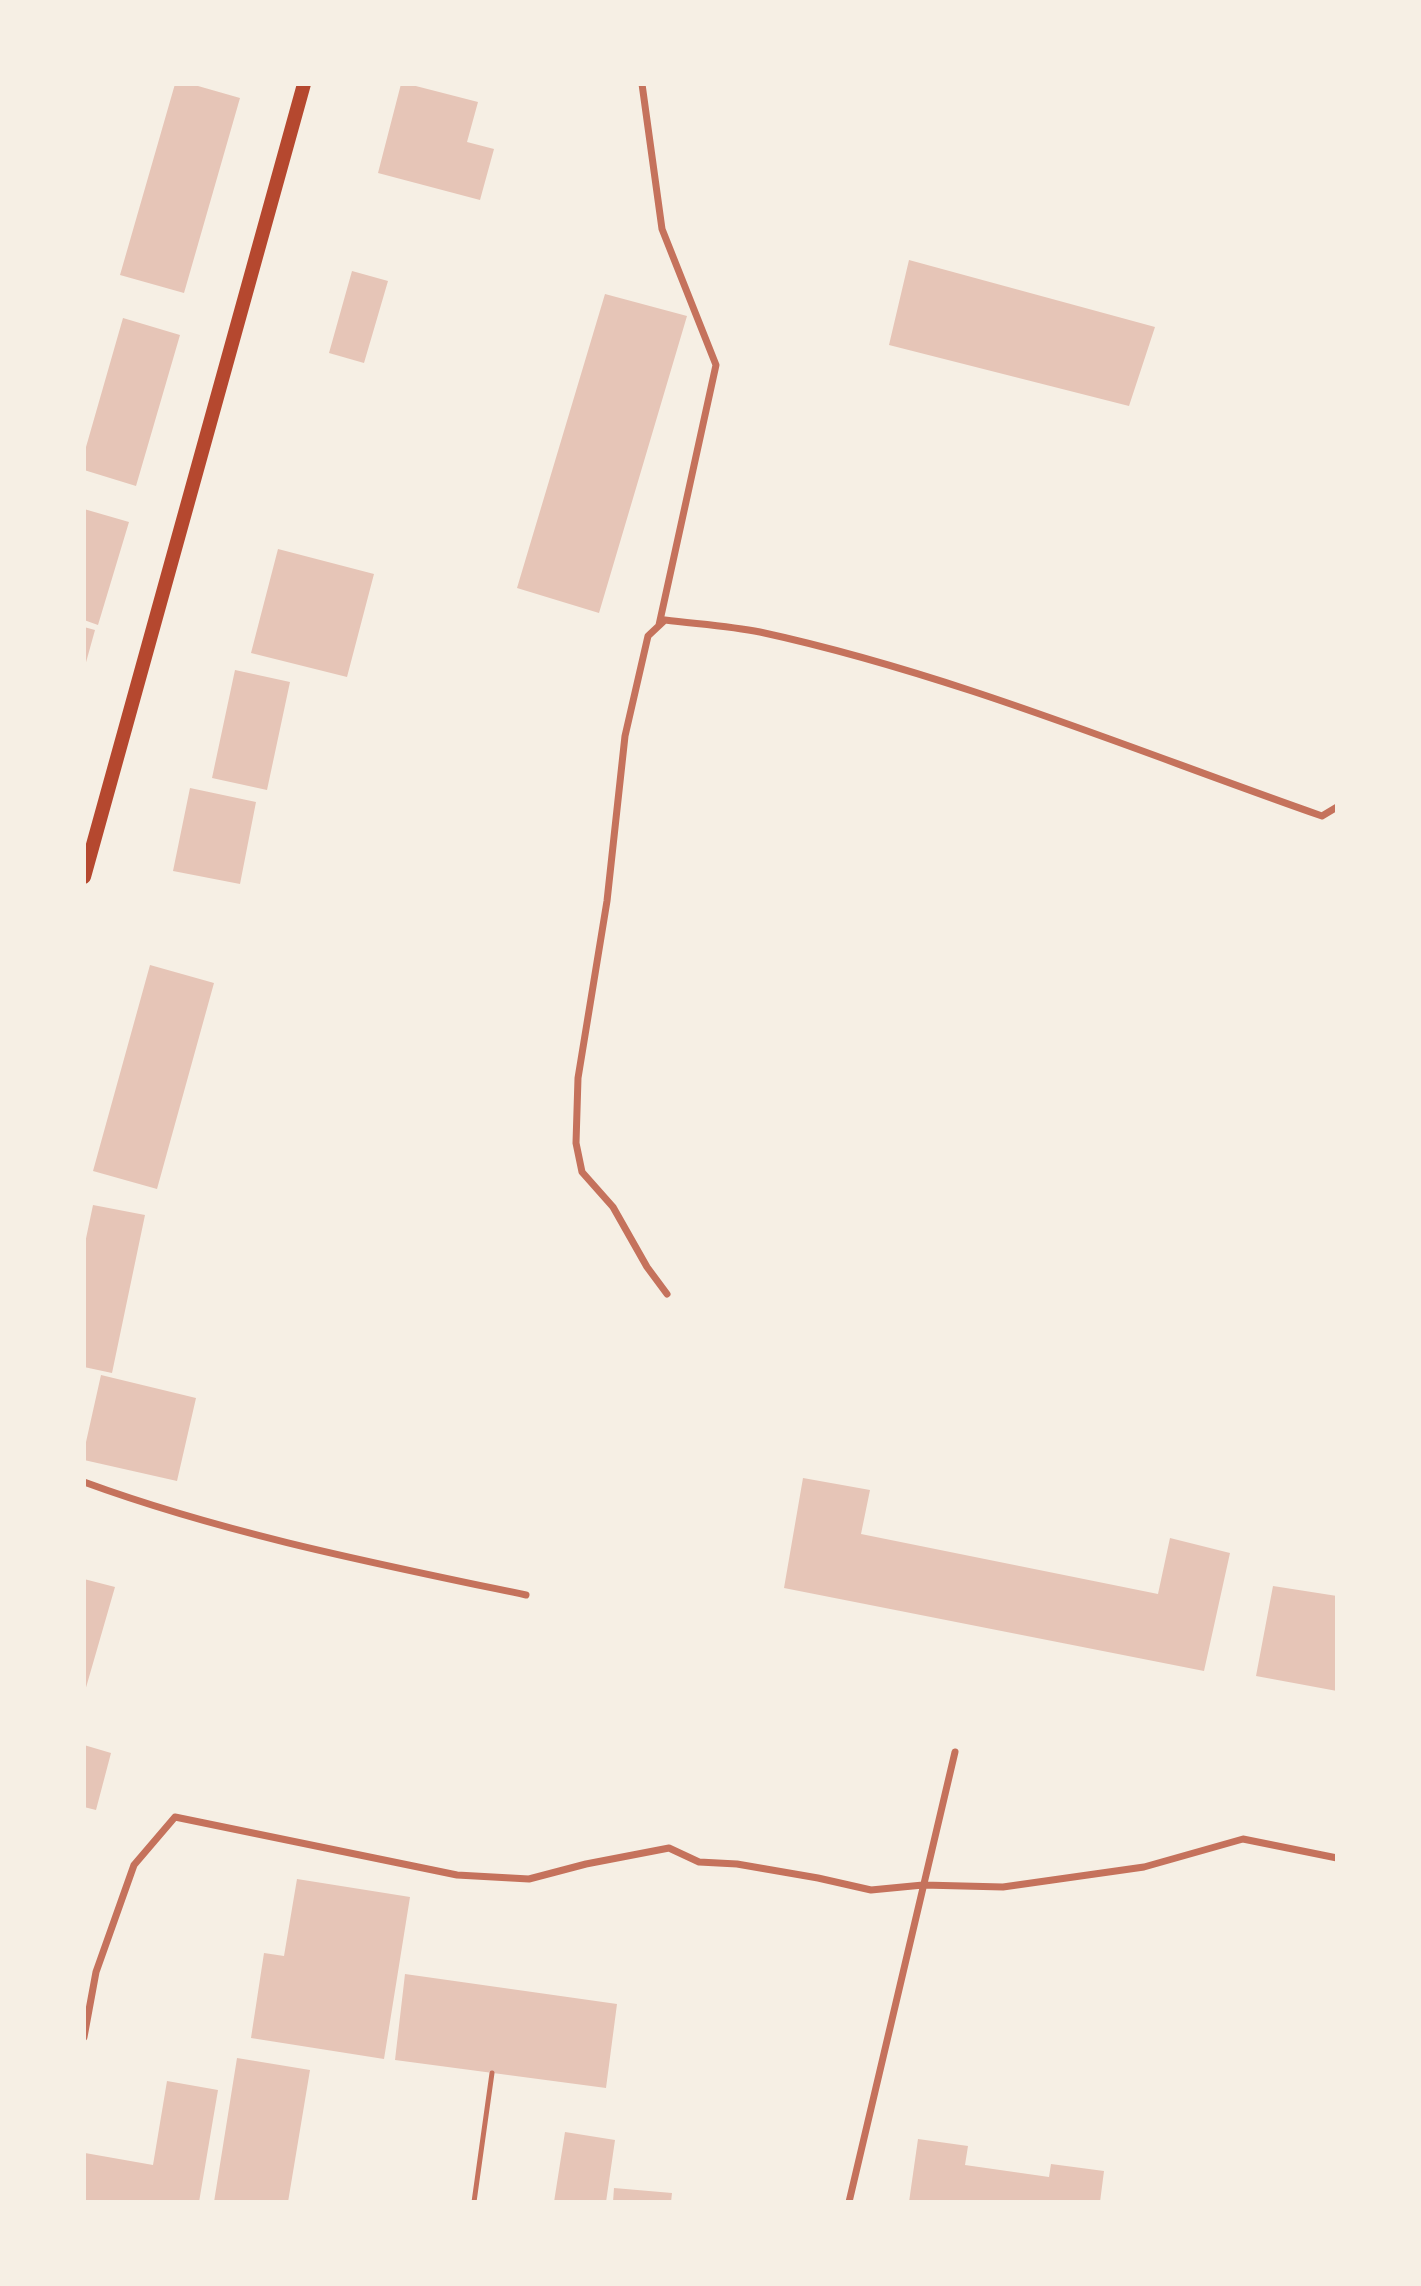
<!DOCTYPE html>
<html>
<head>
<meta charset="utf-8">
<style>
  body { margin:0 }
  #map { position:relative; width:1421px; height:2286px; overflow:hidden; background:#f6efe4; font-family:"Roboto Serif",serif }
  canvas { display:block }
  .frame { position:absolute; inset:0; border:86px solid #f6efe4; pointer-events:none }
</style>
</head>
<body>
<div id="map">
<canvas width="1421" height="2286"></canvas>
<div class="frame"></div>
</div>
<script>
const ctx = document.querySelector('canvas').getContext('2d');
ctx.lineJoin = 'round';
function fill(path, color) {
  ctx.fillStyle = color;
  ctx.fill(path, 'evenodd');
}
function strokePath(path, color, width, dash) {
  ctx.strokeStyle = color;
  ctx.lineWidth = width;
  ctx.lineCap = dash ? 'butt' : 'round';
  ctx.setLineDash(dash || []);
  ctx.stroke(path);
}
const building = new Path2D(`
  M175,84H191L240,98L184,293L120,275Z
  M401,84H408L478,102L467,142L494,149L480,200L378,173Z
  M909,260L1155,327L1129,406L889,345Z
  M352,271L388,281L364,363L329,353Z
  M605,294L687,316L599,613L517,588Z
  M123,318L180,335L136,486L84,470V454Z
  M84,509L129,522L98,625L84,620Z
  M278,549L374,574L347,677L251,653Z
  M84,627L95,630L85,666H84Z
  M235,670L290,682L267,790L212,778Z
  M190,788L256,802L240,884L173,871Z
  M150,965L214,983L157,1189L93,1171Z
  M93,1205L145,1215L112,1373L84,1367V1248Z
  M101,1375L196,1398L177,1481L84,1460V1451Z
  M803,1478L870,1490L861,1534L1158,1594L1170,1538L1230,1553L1204,1671L784,1588Z
  M84,1579L115,1587L85,1691H84Z
  M1273,1586L1337,1596V1691L1256,1676Z
  M84,1745L111,1753L96,1810L84,1807Z
  M297,1879L410,1897L384,2059L251,2038L264,1953L284,1956Z
  M405,1974L617,2004L606,2088L395,2060Z
  M237,2058L310,2070L288,2202H214Z
  M167,2081L218,2090L199,2202H84L85,2153L153,2165Z
  M565,2132L615,2140L606,2202H554Z
  M918,2139L968,2146L965,2165L1049,2177L1051,2164L1104,2171L1100,2202H909Z
  M614,2188L672,2193L671,2202H613Z`);
const service = new Path2D(`
  M474,2202L492,2073`);
const minor = new Path2D(`
  M642,84L662,229L716,365L659,625
  M667,1294L647,1267L613,1207L582,1172L576,1143L578,1078L607,901L625,736L648,636L665,620C697,624 730,626 760,632C953,674 1136,751 1322,816L1337,807
  M84,1482C226,1534 378,1564 526,1595
  M84,2037L96,1972L134,1865L175,1817L457,1875L529,1879L586,1864L669,1848L699,1862L737,1864L818,1878L871,1890L923,1885L1003,1887L1144,1867L1243,1839L1337,1858
  M849,2202L955,1752`);
const secondary = new Path2D(`
  M84,877L304,84`);
fill(building, '#e6c5b7');
strokePath(service, '#c5725c', 5);
strokePath(minor, '#c5725c', 7);
strokePath(secondary, '#b5482f', 14);
</script>
</body>
</html>
